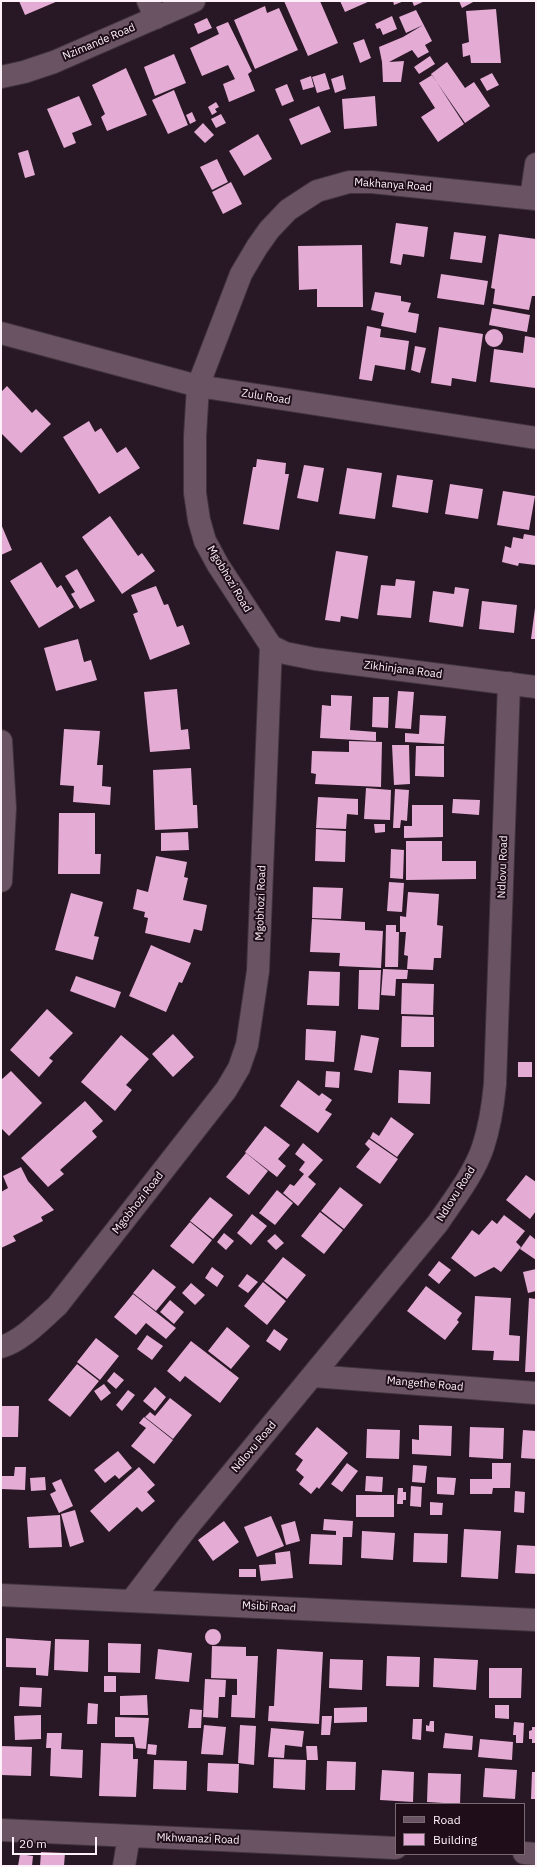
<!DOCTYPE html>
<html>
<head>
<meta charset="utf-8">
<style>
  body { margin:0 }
  #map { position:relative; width:537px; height:1867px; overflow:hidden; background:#281724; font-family:"IBM Plex Sans",sans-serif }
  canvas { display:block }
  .frame { position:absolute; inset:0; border:2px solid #fef1f9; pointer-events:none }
  .legend { position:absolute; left:395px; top:1803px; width:130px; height:52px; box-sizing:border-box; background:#1f0e1a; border:1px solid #786973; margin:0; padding:5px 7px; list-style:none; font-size:12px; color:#fef1f9 }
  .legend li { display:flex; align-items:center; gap:8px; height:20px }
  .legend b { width:20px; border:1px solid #786973 }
  .scale { position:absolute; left:12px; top:1837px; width:85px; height:18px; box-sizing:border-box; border:2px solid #fef1f9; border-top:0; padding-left:5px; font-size:12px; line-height:14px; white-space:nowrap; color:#fef1f9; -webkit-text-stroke:3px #1f0e1a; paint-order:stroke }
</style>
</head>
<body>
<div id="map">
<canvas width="537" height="1867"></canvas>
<div class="frame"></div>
<ul class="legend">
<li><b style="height:5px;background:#6a5463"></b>Road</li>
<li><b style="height:11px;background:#e4abd4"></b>Building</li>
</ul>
<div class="scale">20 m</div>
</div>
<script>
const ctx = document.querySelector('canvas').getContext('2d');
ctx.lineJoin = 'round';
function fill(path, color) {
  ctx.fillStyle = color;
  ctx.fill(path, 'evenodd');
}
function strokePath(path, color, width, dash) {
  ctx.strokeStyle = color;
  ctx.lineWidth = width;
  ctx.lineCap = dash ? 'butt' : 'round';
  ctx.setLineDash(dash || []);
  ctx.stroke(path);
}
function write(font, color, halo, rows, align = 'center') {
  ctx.font = font + ' "IBM Plex Sans",sans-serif';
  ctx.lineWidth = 4;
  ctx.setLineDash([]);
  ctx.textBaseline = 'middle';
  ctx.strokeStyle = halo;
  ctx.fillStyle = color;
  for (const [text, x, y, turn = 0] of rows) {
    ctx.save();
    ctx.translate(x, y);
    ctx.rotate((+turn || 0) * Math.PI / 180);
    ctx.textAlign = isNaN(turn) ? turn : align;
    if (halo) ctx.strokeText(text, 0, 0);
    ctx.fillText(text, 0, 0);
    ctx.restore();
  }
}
const building = new Path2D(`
  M19,1H58L25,15Z
  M284,1H320L338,43L308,56Z
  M340,1H370L345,12Z
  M393,1H404L394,5Z
  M412,1H425L414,6Z
  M459,1H475L462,8Z
  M265,6L267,13L279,8L298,50L255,69L234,20Z
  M496,9L501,63H471L470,55L463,57L462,44L469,42L466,11Z
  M416,10L432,41L425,45L429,52L418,58L412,50L389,62L404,61L401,82H383L382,62L379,47L403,37L423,25L406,33L399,17Z
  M392,16L397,29L383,35L380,28L377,29L375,24Z
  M207,18L212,28L198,34L194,24Z
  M228,22L252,71L248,74L255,91L229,102L223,84L235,79L228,65L202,76L190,48L219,34L216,27Z
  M364,39L371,58L360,63L353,43Z
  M174,54L186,83L155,96L144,67Z
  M430,56L435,64L419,74L414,67Z
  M447,62L465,88L474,82L490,106L465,123L431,74Z
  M126,68L147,115L107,131L101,117L105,114L92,85Z
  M325,73L330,89L317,93L312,77Z
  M492,73L499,85L487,91L480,79Z
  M343,75L346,89L335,93L331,79Z
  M432,75L464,124L438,142L421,117L435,108L419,83Z
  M311,76L314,87L303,90L300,80Z
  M287,84L294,101L282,106L275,89Z
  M174,90L188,125L168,134L152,100Z
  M79,96L92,125L72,133L76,143L64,148L47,109Z
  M375,96L377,126L344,129L342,99Z
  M216,102L219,107L215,109L217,112L212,115L208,107Z
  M319,106L331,132L301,145L289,119Z
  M192,112L196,121L190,124L186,115Z
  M221,114L226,123L216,128L211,119Z
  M203,123L214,135L205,143L194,132Z
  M258,134L272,159L244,176L229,151Z
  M28,150L35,175L25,178L18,153Z
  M217,159L228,182L212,190L200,167Z
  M231,182L242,204L223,214L212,192Z
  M396,223L428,227L424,257L403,254L401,265L390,263Z
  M454,232L486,236L482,263L450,259Z
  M499,234L536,239V296H532L529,310L493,304L495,289L491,288Z
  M362,245L363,307H317V289L299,290L298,246Z
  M441,274L488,281L484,305L437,298Z
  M375,292L401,296V301L411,303L408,312L419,314L416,333L381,326L384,313L371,310Z
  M492,308L530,315L527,332L489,325Z
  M367,326L381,329L380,337L409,341L405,370L375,365L372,381L359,379Z
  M439,327L483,334L476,382L452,378L451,386L431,383Z
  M485 338a9 9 0 1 1 18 0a9 9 0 1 1-18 0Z
  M525,336L536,338L535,388L490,382L494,349L523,353Z
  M415,346L426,348L420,373L411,370Z
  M7,386L32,413L36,409L51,424L21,453L1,433V392Z
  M89,421L95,432L101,428L117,453L126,447L140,468L99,494L63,437Z
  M257,459L286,463L285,474H289L279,530L243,524L253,467H256Z
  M304,465L324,468L318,502L297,498Z
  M347,468L382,473L375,519L339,514Z
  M397,475L433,480L428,513L392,507Z
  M450,484L483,489L478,519L445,514Z
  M503,491L535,496L529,530L497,525Z
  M110,516L138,556L142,553L155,571L122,594L82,537Z
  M1,524L12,550L1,555Z
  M524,534L536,536L535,565L519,563L518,566L502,562L505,546L511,548L513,537L523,539Z
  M336,551L368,556L358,619L341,616L340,622L325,620Z
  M41,562L57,588L61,585L74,607L39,628L10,581Z
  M77,569L95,601L80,609L71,594L75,592L65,576Z
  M396,579L415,581L411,618L377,615L381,585L395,586Z
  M156,586L164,605L168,604L177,627L183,625L190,644L150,660L133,614L138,612L131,595Z
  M455,587L469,589L463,627L429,622L433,591L454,594Z
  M482,601L517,605L514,633L479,629Z
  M535,608H536V639H531Z
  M78,639L84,662L91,660L97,680L56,691L44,648Z
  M177,689L181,730L188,729L190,749L150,752L144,692Z
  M398,691L414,692L411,729L395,728Z
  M331,695L352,696L350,730L376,732V741L320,738L322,705L331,706Z
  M373,697H389L388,728L372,727Z
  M420,715L446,716L444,744L405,742V733L419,734Z
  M64,729L100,731L97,765H103L102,786L111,787L110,805L73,802L74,786L60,785Z
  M349,741L382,742L381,787L315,784L316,774L311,773L312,751L349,752Z
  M392,745H409L410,784L394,785Z
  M416,746H444V777L415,776Z
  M191,768L193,805H197L198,828L155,830L153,770Z
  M366,788L391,790L390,820L364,819Z
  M395,789L409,790L407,821L401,820L400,828H393Z
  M318,797L358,799V815L347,814L346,829L316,828Z
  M453,799L480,800L479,815L452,813Z
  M412,805H443V837L404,838V826H412Z
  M59,813H95V854H101L100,874H58Z
  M374,824H385V832L375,833Z
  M316,829L346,831L345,862L315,861Z
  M188,832L189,850L161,851V833Z
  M406,841H442V861H476V879L406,880Z
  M391,849L404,850L403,879L390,878Z
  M156,856L187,862L184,877L188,878L183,900L207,905L202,931L194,929L190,943L145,933L148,918L144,917L145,912L133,909L137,889L148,892Z
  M389,882L404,883L402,912L387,911Z
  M313,887L343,888L341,919L312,918Z
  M408,892L439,894L437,925L443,926L441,958H434L433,970L407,969L408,956L404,955L406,932H400V916L406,917Z
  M71,893L103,902L94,936L99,937L93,960L55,950Z
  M312,919L365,922V930L383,931L381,968L339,966L340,953L310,952Z
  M386,925H396V932H399L398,967H385Z
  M151,945L191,963L182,983L179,982L166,1012L129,996Z
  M383,969L408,970L407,979H396L395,996L381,995Z
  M359,970H381L379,1010L358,1009Z
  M309,971L340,972L339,1006L307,1005Z
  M76,976L121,992L115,1008L70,991Z
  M402,983L434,984L433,1015L401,1014Z
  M47,1009L73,1033L49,1058L53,1061L39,1077L10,1050Z
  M402,1016L434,1017V1047H401Z
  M306,1029L336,1031L334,1062L305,1060Z
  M173,1034L194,1057L173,1077L152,1054Z
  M121,1035L149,1059L126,1085L132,1090L115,1111L81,1082Z
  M361,1035L379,1038L372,1073L354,1070Z
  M518,1062H532V1077H518Z
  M399,1070L431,1072L430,1104L398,1103Z
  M11,1071L42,1103L9,1136L1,1128V1080Z
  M326,1071L340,1072L339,1088L325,1087Z
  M298,1080L319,1096L322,1093L332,1100L325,1110L332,1114L318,1133L280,1106Z
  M85,1101L103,1121L92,1131L97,1137L60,1170L64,1174L48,1187L21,1158Z
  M391,1117L414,1134L397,1157L370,1138L373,1132L379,1136Z
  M265,1126L290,1145L278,1159L286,1166L277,1177L245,1152Z
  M369,1139L398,1159L380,1184L356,1167L370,1149L365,1144Z
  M303,1143L323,1160L308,1177L316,1184L298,1206L283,1193L290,1184L294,1186L304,1174L299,1170L305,1162L295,1154Z
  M246,1153L268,1171L249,1195L226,1177Z
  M21,1167L28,1181L54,1210L41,1217L43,1221L13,1236L16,1241L1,1248V1192L8,1188L3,1176Z
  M526,1175L536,1182V1211L530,1219L506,1200Z
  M340,1187L363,1205L344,1229L321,1211Z
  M277,1190L293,1203L275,1225L259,1213Z
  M210,1197L233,1215L213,1239L190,1221Z
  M320,1212L343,1230L324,1254L301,1236Z
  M252,1214L267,1226L251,1245L237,1233Z
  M504,1215L525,1231L516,1242L521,1247L501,1272L494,1267L475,1277L451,1258L472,1230L479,1235L492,1220L497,1224Z
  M190,1222L212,1240L193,1264L170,1246Z
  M224,1233L234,1241L226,1250L217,1242Z
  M275,1234L284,1243L276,1250L267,1241Z
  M530,1235L536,1240V1260L520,1249Z
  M283,1257L306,1275L287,1299L264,1281Z
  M439,1261L451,1270L439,1284L428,1275Z
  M212,1267L224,1276L217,1287L205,1278Z
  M153,1269L176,1287L156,1311L133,1293Z
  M536,1269V1291L528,1293L523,1272Z
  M247,1274L258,1282L248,1293L238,1286Z
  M263,1282L286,1301L267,1325L244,1306Z
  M191,1283L205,1295L195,1305L182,1293Z
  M426,1286L462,1313L457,1320L459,1322L445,1340L407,1311Z
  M133,1294L176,1328L166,1339L146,1323L136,1335L114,1317Z
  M475,1296L511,1298L509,1335L520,1336L519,1361L493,1360L494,1351L472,1350Z
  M529,1298L536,1299V1372H525Z
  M170,1300L184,1312L174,1324L160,1312Z
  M227,1327L250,1346L231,1369L208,1351Z
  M274,1329L288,1339L280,1351L266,1341Z
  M147,1335L163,1346L152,1360L137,1349Z
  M96,1338L119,1356L100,1380L77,1362Z
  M191,1341L239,1378L220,1403L185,1376L180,1382L167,1371Z
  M77,1364L99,1381L70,1417L48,1400Z
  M114,1372L124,1380L116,1389L107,1381Z
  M104,1384L111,1393L101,1401L94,1391Z
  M155,1387L166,1397L155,1411L143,1401Z
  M128,1390L135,1395L122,1411L116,1405Z
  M170,1398L192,1415L173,1439L145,1417L150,1412L155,1416Z
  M1,1406H19L18,1437H1Z
  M144,1417L173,1440L154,1464L131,1446L146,1428L139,1423Z
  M419,1425L452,1426L451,1456L412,1454V1439L419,1440Z
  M317,1427L348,1453L319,1489L317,1487L311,1494L299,1484L304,1477L296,1470L303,1460L295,1454Z
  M470,1427L504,1428L503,1459L469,1457Z
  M367,1429L400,1430L399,1459L366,1458Z
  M523,1430L536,1431V1459L521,1458Z
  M118,1451L132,1468L119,1479L115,1475L105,1483L94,1470Z
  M347,1463L358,1471L342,1492L331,1484Z
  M492,1463H511L510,1488H493L492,1494H470V1479H492Z
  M413,1465L427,1466L425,1483L412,1482Z
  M15,1467H26L25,1490L1,1489V1476H14Z
  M139,1467L155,1485L147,1492L155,1501L142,1512L137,1507L109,1532L90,1511Z
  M366,1476L383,1477L382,1492L365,1491Z
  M45,1477L46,1490L31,1491L30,1478Z
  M437,1477L456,1478L454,1495L437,1494Z
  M61,1479L73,1506L59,1513L50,1494L56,1491L52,1483Z
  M411,1486L422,1487L421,1507L410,1506Z
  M398,1488H403V1492H406V1500H403V1504H397Z
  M515,1491L525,1492L524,1513L514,1512Z
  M356,1495H394V1517H356Z
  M430,1502L443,1503L442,1515H430Z
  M75,1510L84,1542L70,1547L61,1514Z
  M60,1515L62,1547L29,1548L27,1517Z
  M271,1516L284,1546L257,1557L244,1527Z
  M324,1519L353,1521L352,1537H343L342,1565L309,1564L311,1534L336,1535V1531L323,1530Z
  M224,1521L239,1542L213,1561L198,1540Z
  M295,1521L300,1541L286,1545L281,1525Z
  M464,1529L501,1531L498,1579L461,1577Z
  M362,1531L395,1533L393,1560L361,1558Z
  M414,1533L448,1534L447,1563L413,1562Z
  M517,1545L536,1546V1574L515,1573Z
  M290,1551L293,1578L261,1581L259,1565L276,1564L275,1553Z
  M239,1569H256V1577H239Z
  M205 1637a8 8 0 1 1 16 0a8 8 0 1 1-16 0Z
  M6,1638L51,1641L48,1676L36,1675V1668L6,1667Z
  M55,1639L89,1640L88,1672L54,1670Z
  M108,1643L141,1644L140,1673L108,1672Z
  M212,1646L246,1647V1656H258L255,1718L231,1717L232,1695H237V1679L211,1678Z
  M158,1649L192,1653L189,1682L155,1679Z
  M277,1649L323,1652L319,1724L268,1721L269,1706H274Z
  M387,1656L420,1657L419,1687L386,1686Z
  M434,1658L478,1660L476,1690L433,1687Z
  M330,1659L363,1660L362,1690L329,1688Z
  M489,1668H522L521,1698H489Z
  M104,1676H116V1692H104Z
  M205,1679L226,1680L225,1697H219L218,1718L203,1717Z
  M20,1687L42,1688L41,1707L19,1706Z
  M147,1695L148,1715H120V1696Z
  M88,1703L98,1704L97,1724H87Z
  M495,1705H509V1719L495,1718Z
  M367,1707V1722L334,1723V1708Z
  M190,1709L202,1710L201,1728H188Z
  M41,1715V1739L15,1740L14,1716Z
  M322,1716H332L330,1735H321Z
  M115,1717L149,1718L146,1749L136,1748L134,1737H115Z
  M413,1719H422L421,1740L412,1739Z
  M430,1721H434V1732L426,1731V1725L429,1726Z
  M514,1722L524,1723L523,1743H516V1735H513Z
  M204,1725L226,1727L223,1755L201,1754Z
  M240,1725L256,1726L254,1765L238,1763Z
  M532,1727H536V1743H532V1739H529V1731L532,1730Z
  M271,1728L304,1731L302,1747L285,1745L284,1758L268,1757Z
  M47,1733H62L61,1749L83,1750L82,1778L50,1776L51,1748H46Z
  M445,1733L473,1736L472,1750L443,1748Z
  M480,1739L513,1742L512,1760L478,1757Z
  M101,1743L133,1744V1759H138L136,1797L99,1796Z
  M148,1744L157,1745L156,1755L147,1754Z
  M1,1746L32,1747L31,1776L1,1775Z
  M306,1746H317L318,1760H307Z
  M274,1759L306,1760L305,1790L273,1788Z
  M154,1760L187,1761L186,1790L153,1789Z
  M327,1761L356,1762L355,1790H326Z
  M208,1763L239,1764L238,1793L207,1791Z
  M485,1768L517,1770L515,1799L483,1797Z
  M382,1770L414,1772L413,1802L380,1800Z
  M532,1772H536V1799H531Z
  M428,1773L461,1774L460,1804L427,1802Z
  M41,1852L65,1853L64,1866H40Z
  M20,1854L33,1856L32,1866H18Z`);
const minor = new Path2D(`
  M148,1L156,18
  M1,77L24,72L54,62L194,1
  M531,198L536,164
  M1,333L198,386L536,438
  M271,646L285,653L315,659L536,687
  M1,741L5,808L1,881
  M1,1347C22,1341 41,1320 57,1306L226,1090L239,1068L247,1045L258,971L271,646L218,565L205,541L199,520L195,493V436L198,386L241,274L257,247L269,230L288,210L317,191L349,182H372L536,199
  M313,1376L536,1393
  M1,1595L536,1620
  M132,1600L186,1529L438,1223C454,1199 474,1174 483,1147C490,1126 493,1105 495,1084L509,683
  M1,1830L396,1848
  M524,1853L536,1854
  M124,1866L129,1836`);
const streetNames = [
  ["Nzimande Road",99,42,-23],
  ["Makhanya Road",393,185,4],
  ["Zulu Road",266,397,9],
  ["Mgobhozi Road",229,579,59],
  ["Zikhinjana Road",403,670,7],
  ["Ndlovu Road",503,867,-88],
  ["Mgobhozi Road",261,903,-88],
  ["Ndlovu Road",456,1194,-58],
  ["Mgobhozi Road",138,1203,-52],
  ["Mangethe Road",425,1384,5],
  ["Ndlovu Road",254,1447,-50],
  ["Msibi Road",269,1607,3],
  ["Mkhwanazi Road",198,1839,2]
];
fill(building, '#e4abd4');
strokePath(minor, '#40333c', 24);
strokePath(minor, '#6a5463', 22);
write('11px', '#fef1f9', '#1f0e1a', streetNames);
</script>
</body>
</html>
